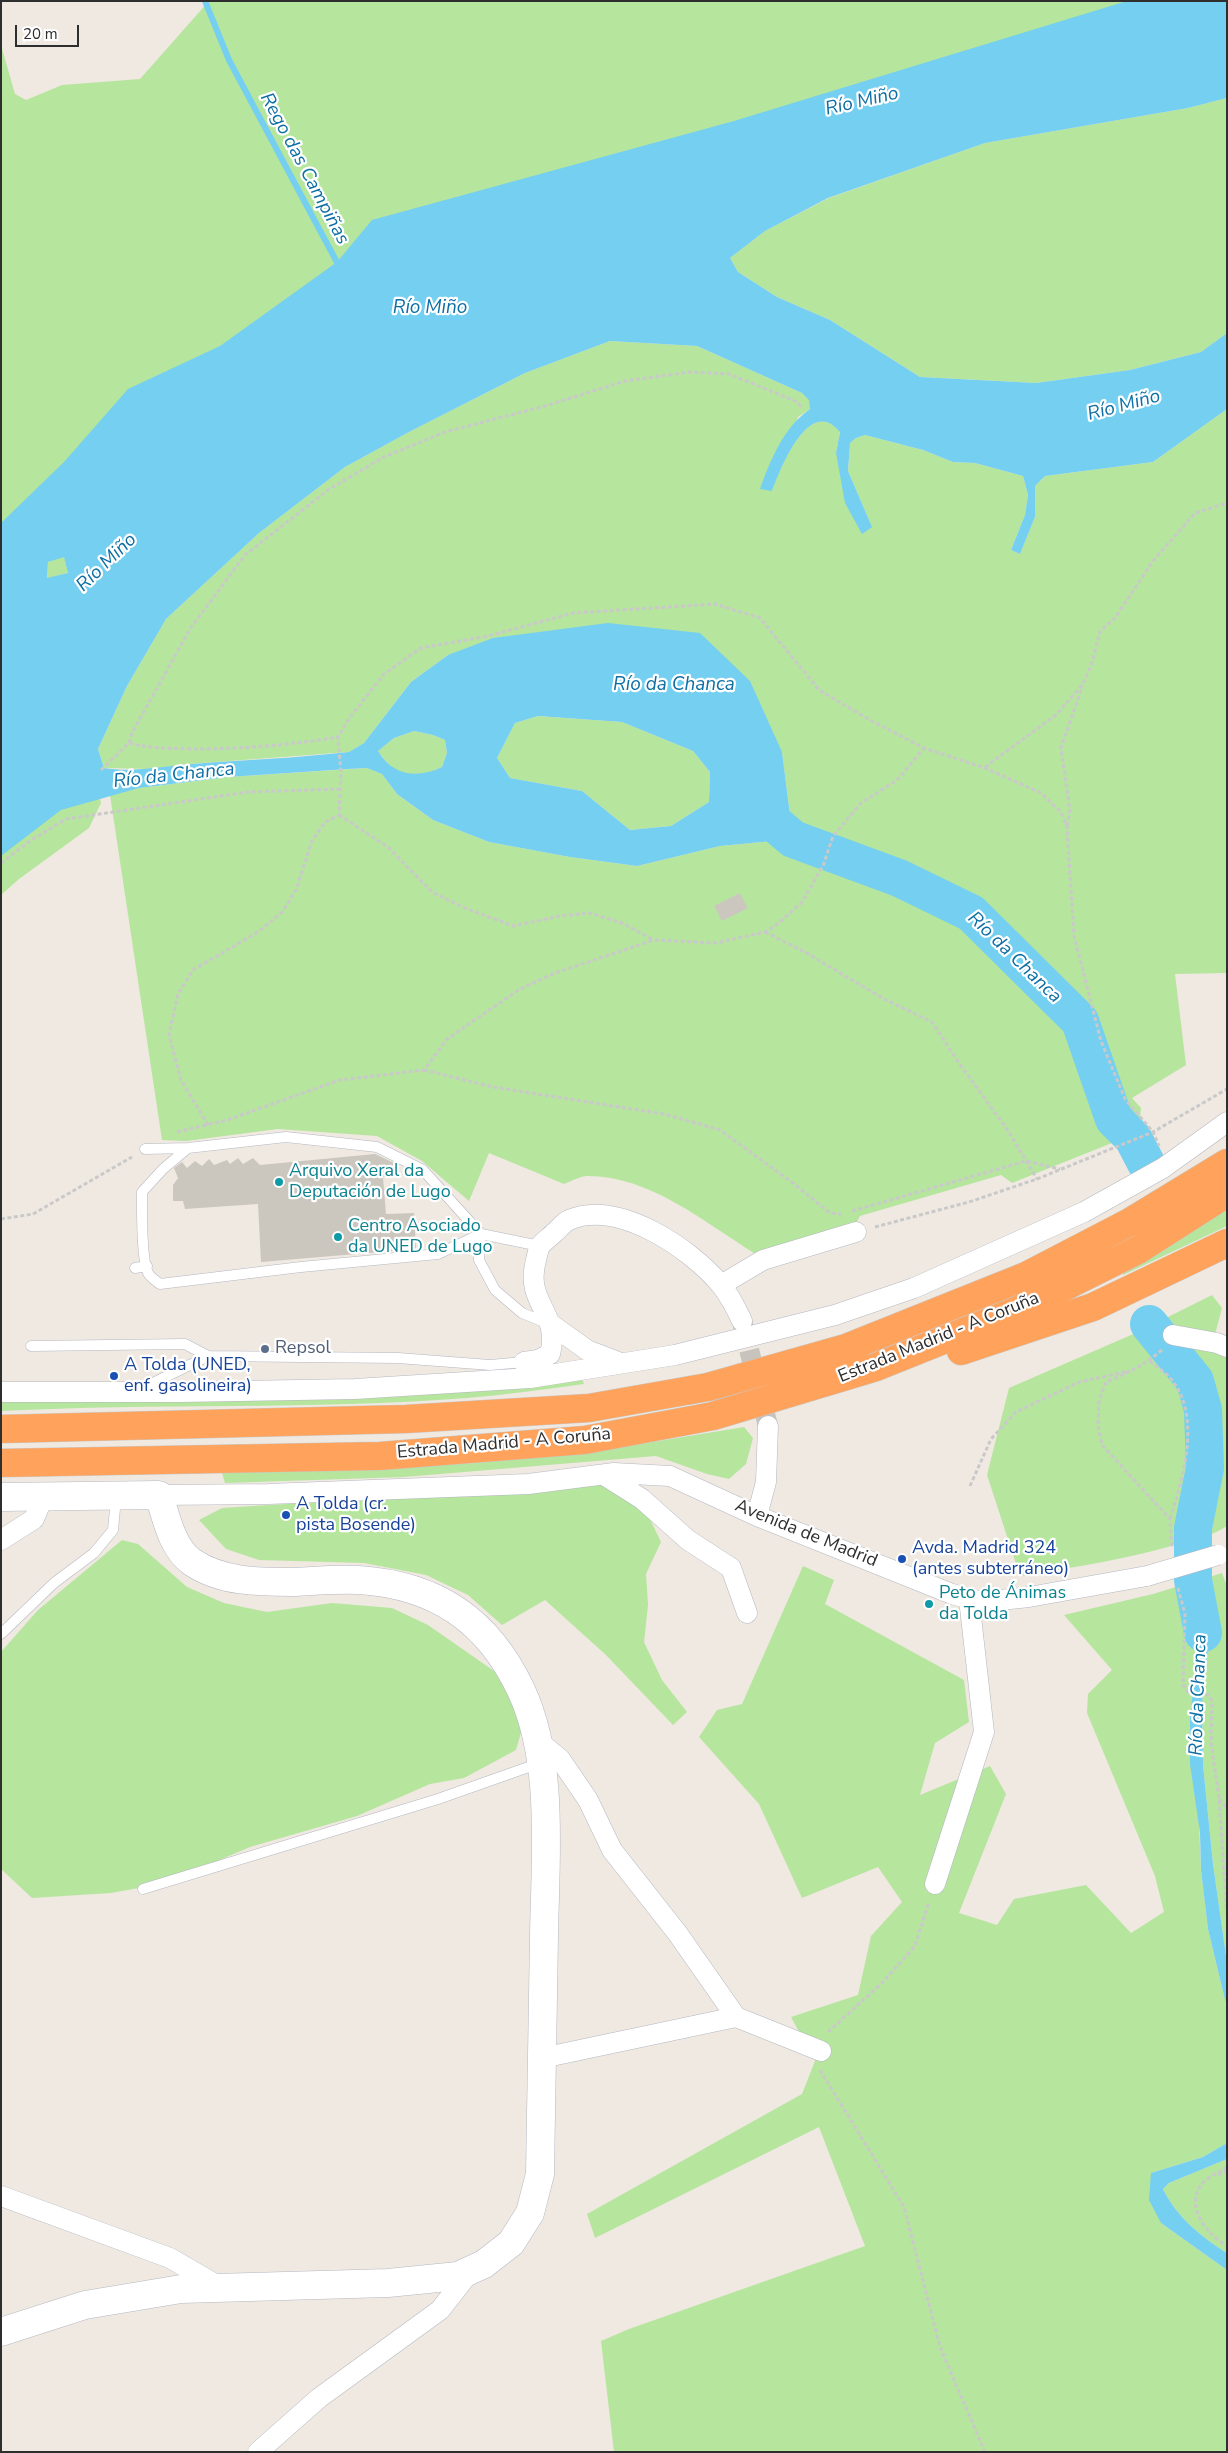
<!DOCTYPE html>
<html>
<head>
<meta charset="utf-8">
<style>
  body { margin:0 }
  #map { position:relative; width:1228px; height:2453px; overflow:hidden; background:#efe9e1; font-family:"Nunito Sans",sans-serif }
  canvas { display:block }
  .frame { position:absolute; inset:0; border:2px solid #2e2e2e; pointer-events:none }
  .scale { position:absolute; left:15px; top:25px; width:64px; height:22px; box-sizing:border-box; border:2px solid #2e2e2e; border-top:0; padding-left:6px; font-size:15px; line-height:18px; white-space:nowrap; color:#2e2e2e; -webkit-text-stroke:4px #fff; paint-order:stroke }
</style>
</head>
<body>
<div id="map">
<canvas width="1228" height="2453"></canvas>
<div class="frame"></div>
<div class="scale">20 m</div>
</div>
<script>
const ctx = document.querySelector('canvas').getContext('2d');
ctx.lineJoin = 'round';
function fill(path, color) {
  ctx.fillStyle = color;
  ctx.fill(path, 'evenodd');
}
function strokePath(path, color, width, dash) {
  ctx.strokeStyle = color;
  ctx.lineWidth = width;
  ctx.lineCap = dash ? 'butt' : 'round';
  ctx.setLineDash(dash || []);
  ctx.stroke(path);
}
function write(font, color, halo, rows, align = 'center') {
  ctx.font = font + ' "Nunito Sans",sans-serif';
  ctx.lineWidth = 4.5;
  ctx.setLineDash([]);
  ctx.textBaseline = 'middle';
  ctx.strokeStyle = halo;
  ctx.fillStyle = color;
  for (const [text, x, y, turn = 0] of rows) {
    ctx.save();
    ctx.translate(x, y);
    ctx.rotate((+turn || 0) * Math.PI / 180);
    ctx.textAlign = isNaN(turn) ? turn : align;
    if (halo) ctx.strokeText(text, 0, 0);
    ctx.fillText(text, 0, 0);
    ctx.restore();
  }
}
const green = new Path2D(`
  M209,1H1137L1,531V45L15,94L26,100L62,85L140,79Z
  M1227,98V333L1201,352L1130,370L1036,383L920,377L830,320L777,297L738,272L730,258L765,231L829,198L985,143L1188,108Z
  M610,341L697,346L802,393L810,400V409L798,417L772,491C780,469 809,395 840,431L836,453L872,527L848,471L850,443L856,438L865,435L923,450L953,462L975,463L1023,476L1028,495L1025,515L1011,550L1020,554L1035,517V486L1045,476L1153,462L1227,409V973L1175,974L1186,1065L1132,1098L1141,1108L1139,1128L1117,1141L1012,1183L1001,1175L860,1216L855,1225L754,1253C703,1221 648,1175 586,1176C579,1177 571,1181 564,1184L489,1153L469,1201L422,1161L377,1136L278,1129L186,1141L162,1140L110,795L139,788L228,777L367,768L382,774L397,794L433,820L489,842L570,857L637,866L720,846L793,839L782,752L448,655L411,682L364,743L349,752L190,764L150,769L104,768L98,749L127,686L166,619L259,533L345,467L409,432L525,373Z
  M64,556L68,573L47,579L48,562Z
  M538,716L622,722L693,751L710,772L709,802L671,826L630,830L582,791L510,778L497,758L515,723Z
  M414,731L433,735L445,740L447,753L442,767C414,781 395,777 378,751L394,738Z
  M96,779L101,803L89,828L19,879L1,895V822Z
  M1227,1206V1226L1123,1275L1122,1272Z
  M1212,1295L1222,1308L1212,1346L1227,1356V1526C1214,1535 1199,1538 1184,1542C1131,1559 1075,1567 1020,1576L987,1475L1009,1388L1138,1332Z
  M582,1379L584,1384C545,1389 506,1395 467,1398C312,1410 156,1403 1,1411V1399Z
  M744,1427L753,1438L746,1464L729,1479L707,1474L656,1456L404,1477L225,1483L222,1473L477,1463L628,1446Z
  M632,1482L661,1542L646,1574L648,1605L644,1642L662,1680L687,1712L673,1725L606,1655L545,1600L502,1625L468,1595L426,1575L364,1563L259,1560L226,1549L199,1520L222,1508Z
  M122,1540L138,1544L187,1587L224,1603L267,1612L332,1603L392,1608L428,1625L504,1678L522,1729L516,1750L464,1778L430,1784L357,1816L250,1847L166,1883L111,1893L32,1898L1,1869V1652L38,1610Z
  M803,1566L834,1580L825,1604L964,1680L969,1722L935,1743L920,1795L990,1766L1006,1794L959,1913L997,1925L1014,1899L1086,1885L1131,1933L1164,1912L1155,1876L1087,1713L1088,1694L1112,1670L1064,1615L1153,1594L1189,1583L1198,1652L1193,1683L1201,1870L1208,1929L1227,2008V2143L1203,2157L1151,2173L1161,2223L1227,2270V2452H614L601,2341L629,2329L865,2246L819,2127L595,2238L587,2214L802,2094L815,2061L791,2017L858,1995L871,1936L902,1902L878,1867L802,1898L759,1804L699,1737L717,1710L742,1704Z
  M1222,1573L1227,1586V1963L1213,1864L1203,1765L1202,1703L1211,1623L1197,1581Z
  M1227,2159V2253C1201,2237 1176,2216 1163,2189L1169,2183Z`);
const water = new Path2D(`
  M1127,1H1227V98L1188,108L985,143L828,198L765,231L730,258L738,272L777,297L830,320L920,377L1036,383L1130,370L1201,352L1227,333V409L1153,462L1045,476L1035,486V517L1020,554L1011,550L1025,515L1028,495L1023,476L975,463L953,462L923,450L865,435L856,438L850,443L848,471L872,527L862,534L845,503L836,453L840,432C809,394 780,470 772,491L760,489C771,459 783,428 810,409L809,400L802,393L697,346L610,341L525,373L409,432L345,467L259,533L166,619L127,686L98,749L104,768C133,773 163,766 192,764C244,760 297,758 349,752L364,743L411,682L448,655L493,638L608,623L700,633L750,681L782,752L793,839L720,846L637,866L570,857L489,842L433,820L397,794L382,774L367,768L348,769L228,777L139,788L61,810L1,856V523L64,462L128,389L220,346L337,262L372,220L734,121ZM64,557L68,573L47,578L48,562ZM538,716L622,722L693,751L710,772L709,802L671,826L630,830L582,791L510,778L497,758L515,723ZM414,731L433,735L445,740L447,753L442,767C417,779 393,776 378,751L394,738Z
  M1197,1581L1211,1623L1202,1703L1203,1765L1213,1864L1227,1963V2008L1208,1929L1201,1870L1200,1833L1190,1764V1716L1198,1652L1189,1583Z
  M1227,2143V2159L1169,2183L1163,2189C1176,2216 1201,2237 1227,2253V2270L1161,2223L1149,2200L1151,2173L1203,2157Z`);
const stream = new Path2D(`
  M205,1L229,60L340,268`);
const river = new Path2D(`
  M759,801L773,822L793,839L899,878L971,913L1080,1021L1114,1119L1133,1138L1146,1163
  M1149,1324L1195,1381L1203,1410L1205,1468L1193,1528V1580L1203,1633`);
const building = new Path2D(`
  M740,893L748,908L722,921L714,906Z
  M375,1154L394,1163L393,1176L383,1177L386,1214L414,1213L416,1249L261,1262L258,1204L185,1209L183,1201H173V1185L178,1178L174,1168L182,1162L187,1168L195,1161L202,1166L209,1159L214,1165L227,1160L230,1164L238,1158L243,1164L253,1158L260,1165Z`);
const streetTunnel = new Path2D(`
  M742,1321L768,1426`);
const path = new Path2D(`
  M129,743L133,731L190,629L245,555L328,490L382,458L445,432L545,406L625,381L690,372L729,374L795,401L803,408
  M985,767L1056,715L1083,684L1092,663L1100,631L1115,618L1153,561L1195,513L1227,503
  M101,770L129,743C151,749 171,748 193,749C242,749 290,745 338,737
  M339,815L388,847L432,892L465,908L513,926L560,916L590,913L622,923L654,940
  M1067,826L1070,811L1061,748L1082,687
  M1,863L30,841L66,819L248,792L341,789
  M765,932L805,952L884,999L932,1022L961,1066L1007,1129L1037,1179
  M424,1070L493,1087L664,1114L720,1130L793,1183L830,1213L841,1214
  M208,1125L181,1080L169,1035L178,994L193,970L258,932L282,912L296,890L312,841L325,822L339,815L341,774L338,737L350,717L384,674L421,648L488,636L573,613L715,604L760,618L819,690L870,720L924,748L985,768L1041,793L1061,812L1067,827L1074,936L1101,1041L1125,1099L1153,1132L1159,1146
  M177,1132L227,1120L340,1080L424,1070L447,1039L520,989L555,973L654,940L716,943L765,932L779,923L802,902L823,866L833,836L861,803L897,780L924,748
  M852,1211L1026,1161L1060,1169
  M1,1219L33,1214L132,1157
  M875,1227L969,1202L1037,1179L1153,1132L1227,1089
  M1162,1350C1144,1365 1128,1373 1106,1382L1099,1400L1098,1426L1102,1445L1170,1519L1172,1547
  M1150,1361C1157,1367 1165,1372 1171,1379C1202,1416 1183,1478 1170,1519
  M970,1486L991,1439L1016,1412L1079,1382L1129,1371
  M1178,1588L1185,1614L1183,1685L1188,1692L1208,1695L1212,1701L1211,1743L1219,1797L1227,1918
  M1219,1799L1227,1808
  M828,2032L882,1983L915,1946L929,1902
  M820,2070L904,2207L940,2347L985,2452
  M1227,2167C1218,2173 1207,2177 1201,2185C1185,2208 1207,2234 1227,2246
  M1218,2175L1227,2171`);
const lane = new Path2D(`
  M188,1148L163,1169L142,1192C142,1209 141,1259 148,1273C150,1277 156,1281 160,1284L301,1267L438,1254L481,1234L540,1246
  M145,1149L188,1148L286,1137L377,1147L423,1170L481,1234L479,1260L495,1290L522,1313L549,1324
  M135,1268L147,1266
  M31,1346L185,1344L208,1356
  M145,1387L208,1356L398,1358L490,1365L524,1362
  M1,1634L54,1583L94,1553L113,1530L116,1498
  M143,1889L438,1799L540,1763`);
const street = new Path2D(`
  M721,1285L763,1260L856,1232
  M552,1325L587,1350L621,1363
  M1173,1335L1217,1343L1227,1347
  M530,1378L524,1362L538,1360L550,1354C561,1312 524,1304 536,1260C537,1256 538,1250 540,1246C544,1241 550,1237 554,1233C559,1229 563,1223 569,1220C618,1199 690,1248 721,1285C730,1296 736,1308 742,1321
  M1,1392H181L355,1389L530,1378L675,1355L835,1315L914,1288L1084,1212L1163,1168L1227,1122
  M604,1475L642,1499L688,1540L731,1568L747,1613
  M159,1495L268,1494L528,1484L614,1473L670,1476L757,1516L952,1594L981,1602L1029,1597L1147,1576
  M757,1516L766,1482L768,1426
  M1,1540L34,1519L44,1495
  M537,1740L560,1759L588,1800L612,1850L678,1934L736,2017L821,2051
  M935,1884L984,1732L969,1599
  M542,2058L736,2017
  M1,2196L170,2258L220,2287
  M258,2452L319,2398L440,2310L472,2269`);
const secondary = new Path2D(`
  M1,1497L159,1495C166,1517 172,1548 192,1562C221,1582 259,1582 293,1582C314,1581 337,1579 359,1580C436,1585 488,1620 521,1690C555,1762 545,1860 544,1937C543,2016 541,2095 540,2174L530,2213L511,2243L484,2264L458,2276L388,2283L181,2289L85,2305L1,2332`);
const highway = new Path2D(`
  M961,1351L1093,1307L1227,1243
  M1,1429L406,1419L589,1408L708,1387L846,1348L1026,1276L1130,1222L1227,1163
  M1,1463L380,1456L585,1440L713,1416L876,1367L1018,1310L1138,1250L1227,1193`);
const streetBridge = new Path2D(`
  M1147,1576L1218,1555`);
const markers = [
  [279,1182,5,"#0f9aa8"],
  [338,1237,5,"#0f9aa8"],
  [265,1349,5,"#5c6f8a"],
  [114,1376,5,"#1a4fb4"],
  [286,1515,5,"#1a4fb4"],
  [902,1559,5,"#1a4fb4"],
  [929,1604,5,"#0f9aa8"]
];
const cultureNames = [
  ["Arquivo Xeral da",289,1172],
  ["Deputación de Lugo",289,1193],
  ["Centro Asociado",348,1227],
  ["da UNED de Lugo",348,1248],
  ["Peto de Ánimas",939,1594],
  ["da Tolda",939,1615]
];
const streetNames = [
  ["Estrada Madrid - A Coruña",939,1338,-22],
  ["Estrada Madrid - A Coruña",504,1444,-5],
  ["Avenida de Madrid",806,1534,22]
];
const serviceNames = [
  ["Repsol",275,1349]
];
const transitNames = [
  ["A Tolda (UNED,",124,1366],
  ["enf. gasolineira)",124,1387],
  ["A Tolda (cr.",296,1505],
  ["pista Bosende)",296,1526],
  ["Avda. Madrid 324",912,1549],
  ["(antes subterráneo)",912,1570]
];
const waterNames = [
  ["Río Miño",862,102,-13],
  ["Rego das Campiñas",304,169,62],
  ["Río Miño",430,308],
  ["Río Miño",1124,406,-15],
  ["Río Miño",107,563,-44],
  ["Río da Chanca",674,685],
  ["Río da Chanca",174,776,-6],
  ["Río da Chanca",1014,958,44],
  ["Río da Chanca",1199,1695,-88]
];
fill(green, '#b6e59e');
fill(water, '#75cff0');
strokePath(stream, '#75cff0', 6);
strokePath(river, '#75cff0', 38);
fill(building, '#cbc7bf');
strokePath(streetTunnel, '#c8c4bd', 20, [20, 10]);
strokePath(lane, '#b4b7c1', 11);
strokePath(street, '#b4b7c1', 21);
strokePath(secondary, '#b4b7c1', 29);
strokePath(highway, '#c9c9c9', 29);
strokePath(path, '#c9c9c9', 3, [4, 2.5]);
strokePath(lane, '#fff', 10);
strokePath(street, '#fff', 20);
strokePath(secondary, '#fff', 28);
strokePath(highway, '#ffa35c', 28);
strokePath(streetBridge, '#b4b7c1', 21, []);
strokePath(streetBridge, '#fff', 20);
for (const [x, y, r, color] of markers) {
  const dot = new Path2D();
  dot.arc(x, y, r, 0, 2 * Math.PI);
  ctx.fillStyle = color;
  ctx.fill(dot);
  strokePath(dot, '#fff', 2);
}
write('18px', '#0d838f', '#fff', cultureNames, 'left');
write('18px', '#2e2e2e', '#fff', streetNames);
write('18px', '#4e5e75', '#fff', serviceNames, 'left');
write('18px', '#164399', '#fff', transitNames, 'left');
write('italic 19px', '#0d6fa3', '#fff', waterNames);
</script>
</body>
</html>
